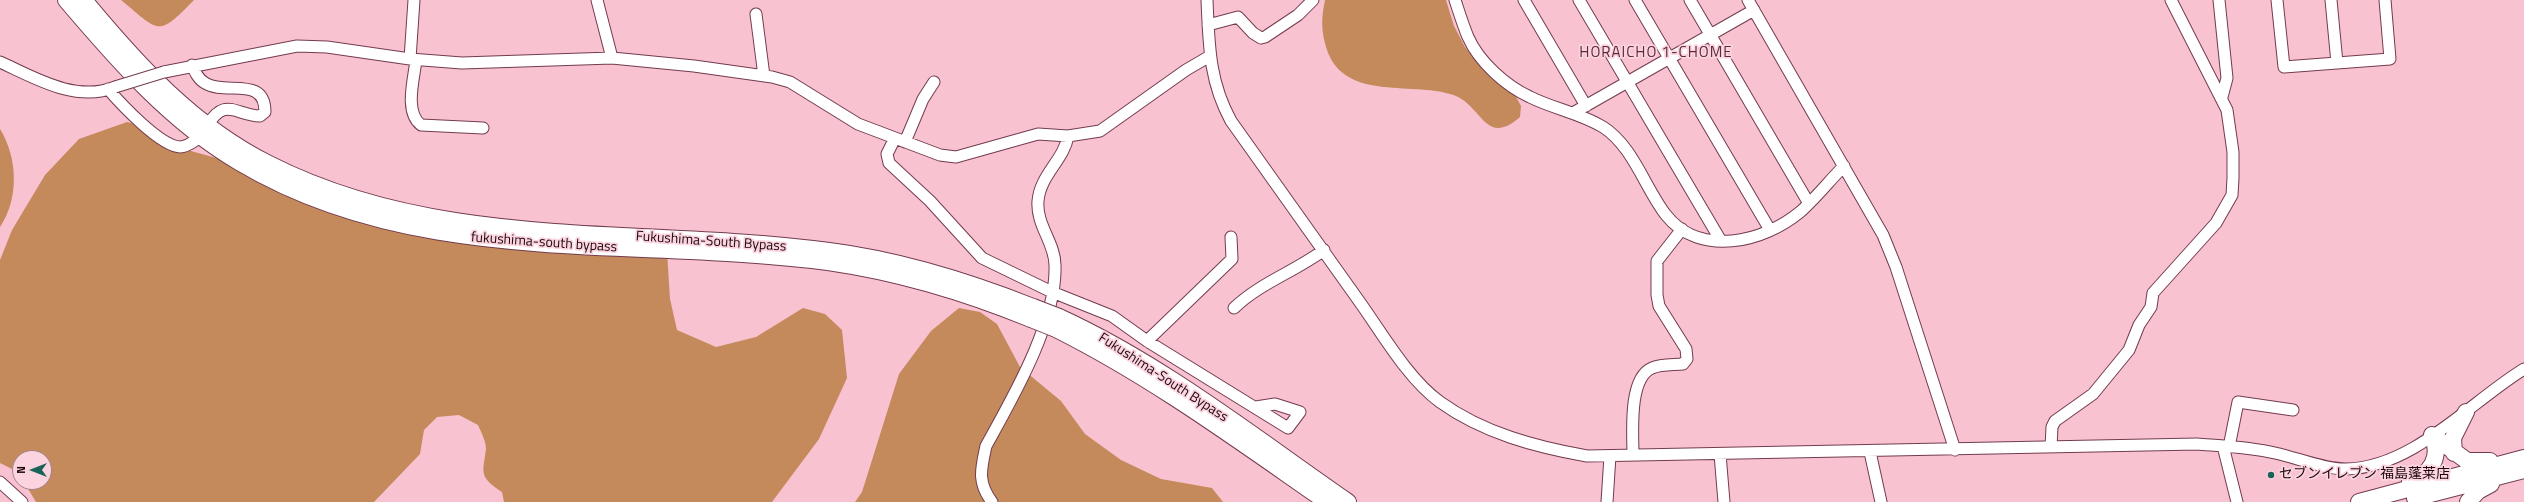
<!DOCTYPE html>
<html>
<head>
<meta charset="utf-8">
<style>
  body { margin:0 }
  #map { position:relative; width:2524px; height:502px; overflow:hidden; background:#f8c2d1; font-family:"Titillium Web",sans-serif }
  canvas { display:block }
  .north { position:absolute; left:12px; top:450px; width:40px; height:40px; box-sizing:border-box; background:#fcd4df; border:1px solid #a3828c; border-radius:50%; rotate:270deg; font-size:11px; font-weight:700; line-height:16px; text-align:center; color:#1d080f }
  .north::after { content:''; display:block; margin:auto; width:14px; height:18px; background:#1b6358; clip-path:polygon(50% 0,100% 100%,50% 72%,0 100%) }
</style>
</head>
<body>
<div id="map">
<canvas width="2524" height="502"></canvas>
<div class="north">N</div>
</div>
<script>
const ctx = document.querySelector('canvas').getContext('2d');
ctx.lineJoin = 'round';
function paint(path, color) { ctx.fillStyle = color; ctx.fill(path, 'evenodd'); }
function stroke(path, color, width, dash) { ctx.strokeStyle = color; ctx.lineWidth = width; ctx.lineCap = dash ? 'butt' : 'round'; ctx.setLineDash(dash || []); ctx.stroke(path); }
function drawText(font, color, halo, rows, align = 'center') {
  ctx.font = font + ' "Titillium Web","Noto Sans JP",sans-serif'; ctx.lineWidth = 3.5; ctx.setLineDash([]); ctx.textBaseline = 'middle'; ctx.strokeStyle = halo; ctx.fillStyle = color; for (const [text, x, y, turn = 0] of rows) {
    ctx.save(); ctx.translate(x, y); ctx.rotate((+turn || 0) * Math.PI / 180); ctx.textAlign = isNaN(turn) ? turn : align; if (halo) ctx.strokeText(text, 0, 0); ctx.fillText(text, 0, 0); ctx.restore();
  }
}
const forest = new Path2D(`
  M121 0H194C157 38 160 32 121 0Z
  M1325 0H1446L1454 26 1465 47 1481 67 1514 93 1521 106 1520 117C1486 147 1482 107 1456 96 1416 80 1345 103 1327 50 1321 31 1321 20 1325 0Z
  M127 122 143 126 169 145 220 159 327 201 667 251 670 299 677 330 716 347 756 337 803 308 825 314 842 330 847 378 819 439 772 502H504L502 492C478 476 483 473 486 449 486 441 481 432 478 425L459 415 437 417 424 430 420 454 374 502H36L24 482H44V458H20V477L14 470 0 463V260L12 230 45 175 79 139Z
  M0 129C18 158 19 199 0 227Z
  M959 308 980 312 997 324 1020 367 1061 401 1085 434 1121 460 1161 479 1212 488 1223 502H855L862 492 899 374 931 331Z`);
const minor = new Path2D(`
  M1207 0C1209 45 1209 81 1231 121 1274 181 1317 241 1359 301 1382 333 1408 379 1440 402 1483 433 1536 447 1587 456L2197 444C2223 446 2250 447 2275 453 2298 458 2323 469 2346 469 2413 468 2470 402 2524 369
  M1455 0C1459 12 1463 25 1468 37 1479 62 1506 86 1530 97 1554 109 1580 113 1603 127 1633 146 1645 188 1666 215 1700 258 1764 242 1800 212 1814 200 1830 180 1844 166
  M1524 0 1586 106
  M1579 0 1721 241
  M1635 0 1770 230
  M1690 0 1808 202
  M1748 0 1883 235 1896 267 1955 450
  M2219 0 2227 78 2222 97
  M2277 0 2284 67 2390 59 2385 0
  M2331 0 2337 63
  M756 14 764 76
  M1208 25 1238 17 1253 33 1261 38 1265 37 1298 15 1313 0
  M612 58 694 66 772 77 790 82 858 124 940 155 956 157 1038 134 1068 136 1100 131 1186 70 1210 56
  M410 59 414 0
  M416 60C414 79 404 112 421 125L483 128
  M0 62C35 78 76 103 115 87
  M192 65C195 72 198 79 205 83 225 96 265 75 265 112L260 116C235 115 225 96 207 126
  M164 72 297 46 327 47 410 59 462 63 612 58 597 0
  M108 89C121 104 160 146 180 147 188 147 195 140 202 136
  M1573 113 1754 10
  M895 138 887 154 889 163 930 201 982 258 1052 292 1112 316 1147 341 1288 428 1300 412 1275 404 1256 407
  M905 142 923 99 934 82
  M1234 308C1260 283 1294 272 1324 250
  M1147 341 1232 259 1231 237
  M2223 446 2237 502
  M2051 447 2052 427 2055 421 2093 394 2129 350 2139 325 2151 307 2153 293 2216 223 2232 195 2233 178V152L2227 110 2171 0
  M2229 447 2238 402 2293 410
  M1870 452 1881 502
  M1720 454 1724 502
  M1633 455C1633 434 1628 378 1652 368 1661 364 1673 365 1683 364L1687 359 1686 349 1659 306 1657 295V261L1682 229
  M0 482 22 502
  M992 502C977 482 981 469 986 446 1013 397 1057 322 1055 265 1055 243 1036 225 1038 201 1040 175 1064 160 1068 136
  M1607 502 1610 456`);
const highway = new Path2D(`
  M66 0C117 60 171 122 239 162 418 269 630 236 828 262 898 272 965 292 1031 319
  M84 0C137 64 193 126 269 164 442 252 642 226 829 251 900 260 967 281 1033 307
  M1059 317C1162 364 1254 437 1348 502
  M1056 329C1152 377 1239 441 1327 502
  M2432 435 2467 461H2490
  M2454 453 2453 438 2466 412
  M2410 481C2431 474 2442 457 2432 435
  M2415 498 2524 470
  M2359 502 2524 458
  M2468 502 2478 491 2491 484`);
const minorBridge = new Path2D(`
  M115 87 164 72`);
const highwayBridge = new Path2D(`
  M1033 307 1059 317
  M1031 319 1056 329`);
const markers = [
  [2271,475,4,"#1b6358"]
];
const streetNames = [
  ["Fukushima-South Bypass",711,242,4],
  ["fukushima-south bypass",544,243,4],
  ["Fukushima-South Bypass",1163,378,33]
];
const poiNames = [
  ["セブンイレブン 福島蓬莱店",2279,475]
];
const neighbourhoodNames = [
  ["HORAICHO 1-CHOME",1656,53]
];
paint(forest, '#c48a5b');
stroke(minor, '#733c4e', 13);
stroke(highway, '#733c4e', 18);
stroke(minor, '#fff', 11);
stroke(highway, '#fff', 16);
stroke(minorBridge, '#733c4e', 13, []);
stroke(highwayBridge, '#733c4e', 18, []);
stroke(minorBridge, '#fff', 11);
stroke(highwayBridge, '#fff', 16);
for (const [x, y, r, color] of markers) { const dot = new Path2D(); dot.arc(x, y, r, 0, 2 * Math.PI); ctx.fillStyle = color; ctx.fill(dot); stroke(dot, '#fcd4df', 1.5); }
drawText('14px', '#1d080f', '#fcd4df', streetNames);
drawText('14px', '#1d080f', '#fcd4df', poiNames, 'left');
ctx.letterSpacing = '1px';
drawText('15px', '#5e293b', '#fcd4df', neighbourhoodNames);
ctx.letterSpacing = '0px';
</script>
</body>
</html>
